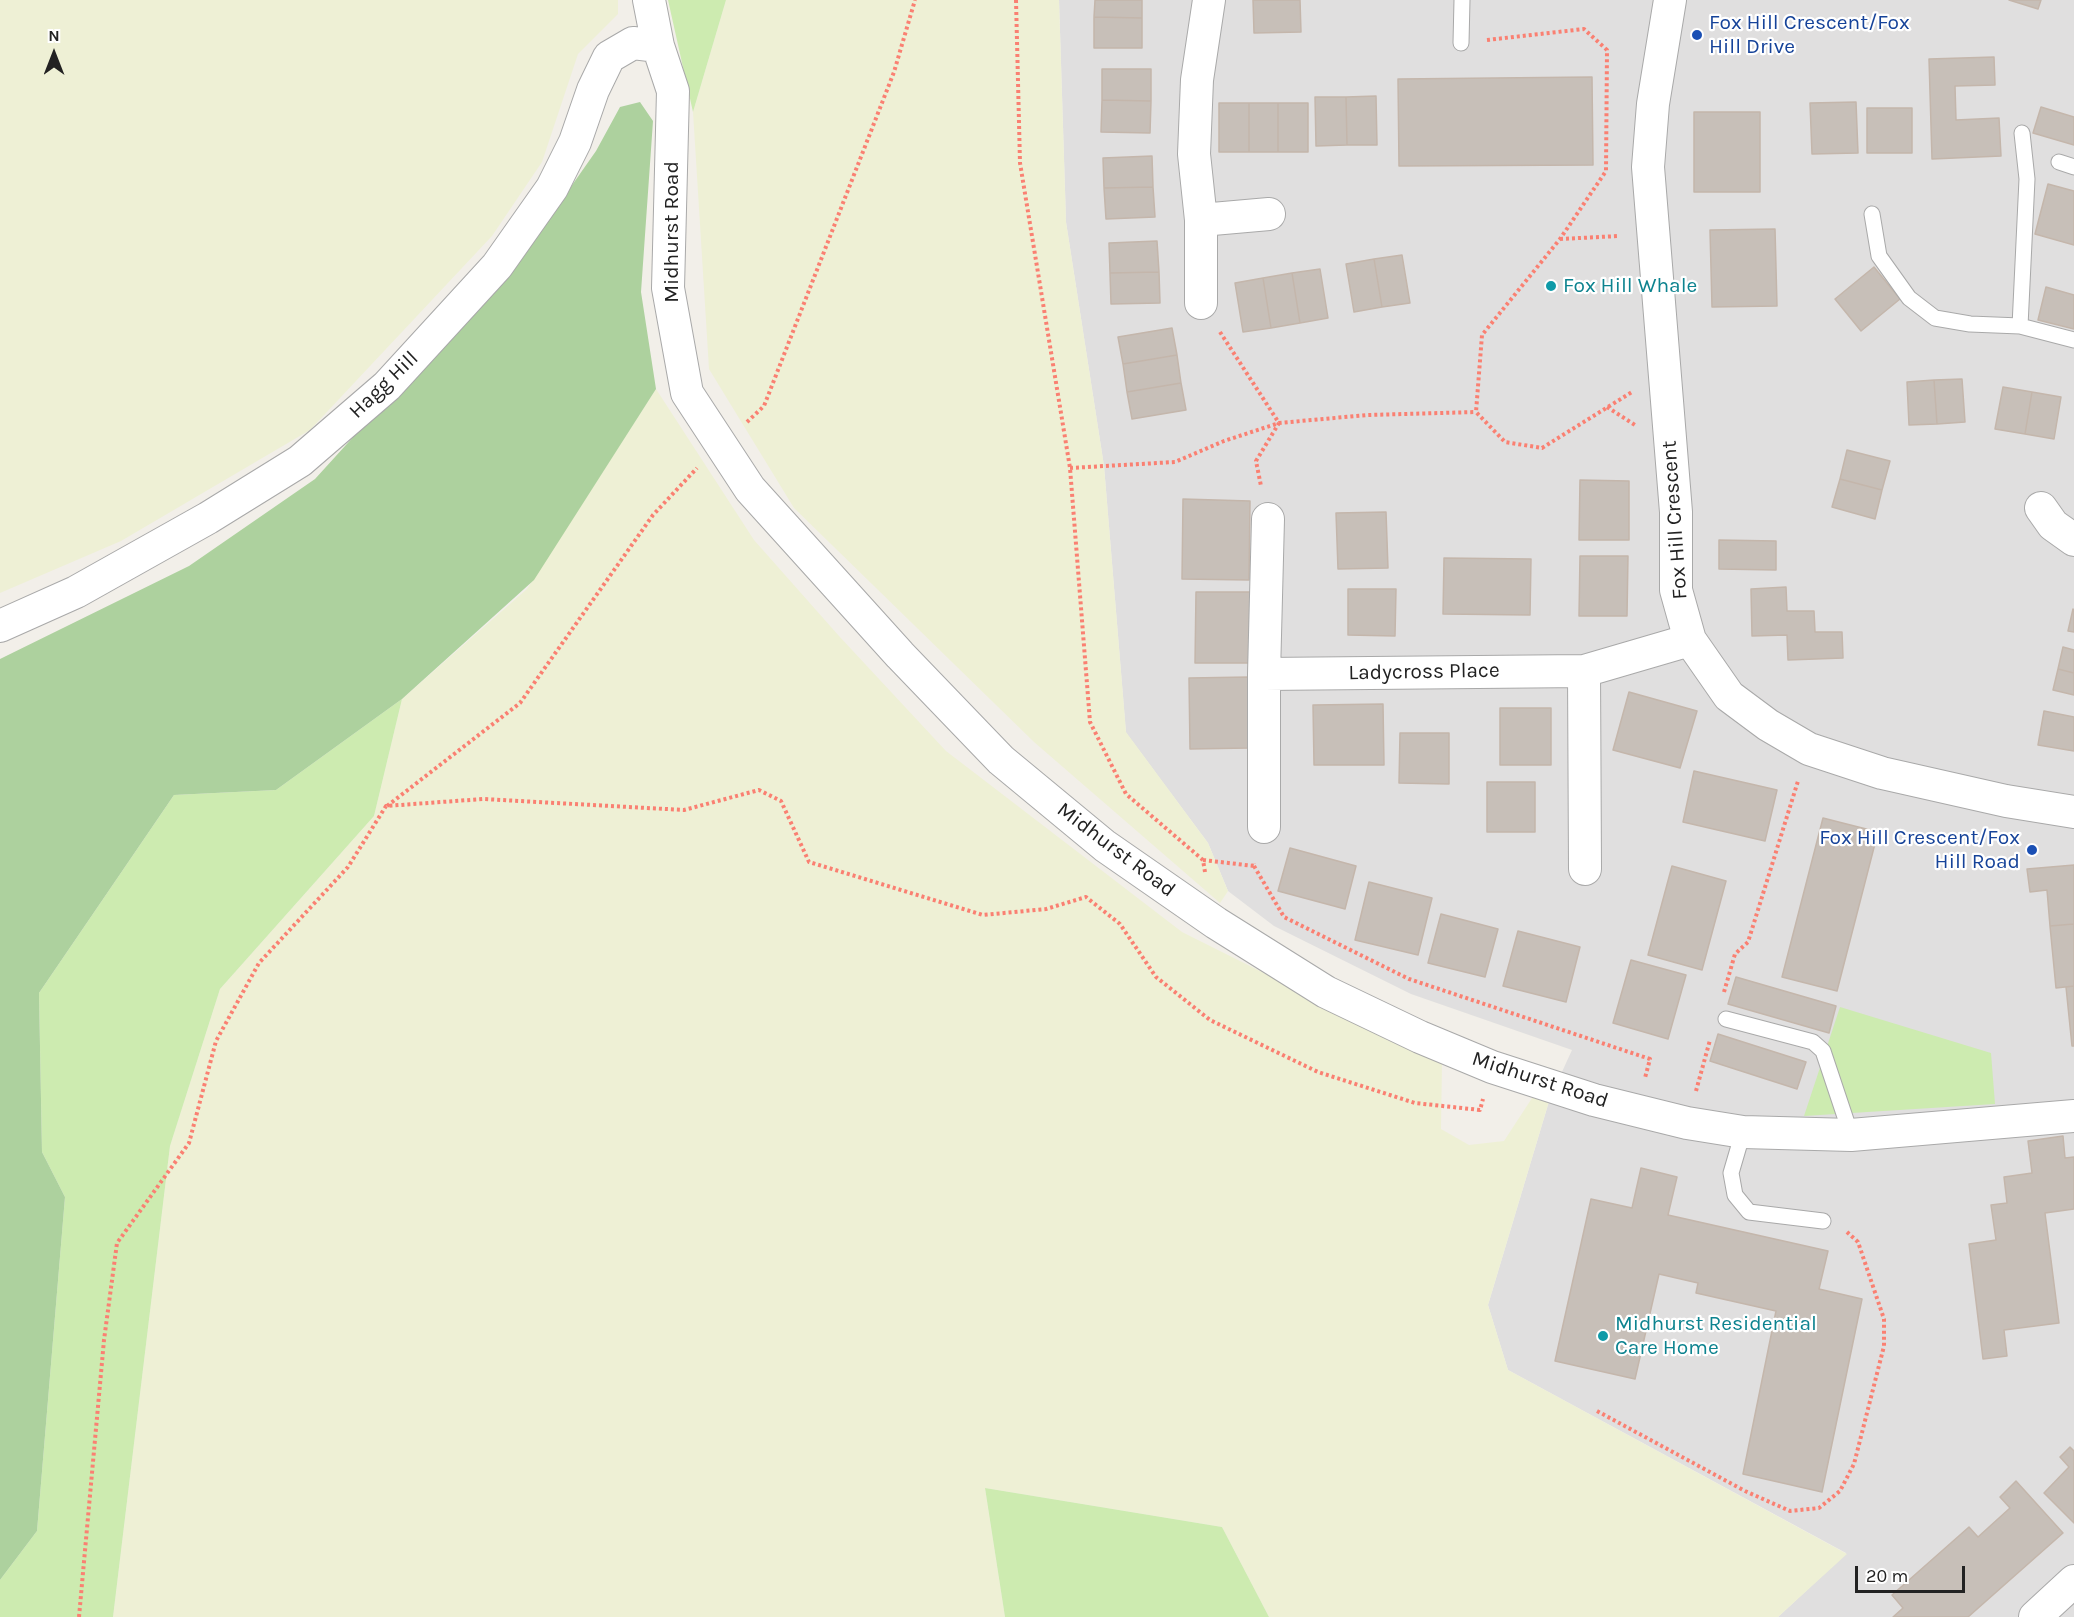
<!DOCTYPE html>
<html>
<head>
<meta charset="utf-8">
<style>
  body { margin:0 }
  #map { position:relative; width:2074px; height:1617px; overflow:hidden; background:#f2efe9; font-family:Karla,sans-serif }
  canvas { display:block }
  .north { position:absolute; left:24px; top:24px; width:60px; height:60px; -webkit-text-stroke:4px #fff; paint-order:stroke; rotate:0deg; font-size:16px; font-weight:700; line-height:24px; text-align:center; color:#222 }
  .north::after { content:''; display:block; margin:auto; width:21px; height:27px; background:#222; clip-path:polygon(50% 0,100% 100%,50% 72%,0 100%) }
  .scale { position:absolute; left:1855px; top:1566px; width:110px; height:27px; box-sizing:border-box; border:3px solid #222; border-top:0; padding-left:8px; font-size:18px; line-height:21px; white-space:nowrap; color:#222; -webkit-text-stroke:4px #fff; paint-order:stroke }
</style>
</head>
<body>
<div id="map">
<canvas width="2074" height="1617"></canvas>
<div class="north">N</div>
<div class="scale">20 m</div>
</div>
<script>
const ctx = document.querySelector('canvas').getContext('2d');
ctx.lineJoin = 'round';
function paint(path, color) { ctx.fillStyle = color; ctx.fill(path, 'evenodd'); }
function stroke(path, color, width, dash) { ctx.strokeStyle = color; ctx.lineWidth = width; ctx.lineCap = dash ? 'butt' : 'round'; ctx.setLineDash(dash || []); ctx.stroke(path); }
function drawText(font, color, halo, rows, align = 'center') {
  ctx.font = font + ' Karla,sans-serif'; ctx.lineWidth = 4.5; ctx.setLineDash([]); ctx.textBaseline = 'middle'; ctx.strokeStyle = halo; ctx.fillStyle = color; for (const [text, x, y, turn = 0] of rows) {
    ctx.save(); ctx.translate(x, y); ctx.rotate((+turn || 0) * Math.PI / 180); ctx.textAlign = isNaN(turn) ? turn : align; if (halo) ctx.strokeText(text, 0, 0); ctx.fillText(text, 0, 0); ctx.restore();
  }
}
const residential = new Path2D(`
  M1059 0H2074V1617H1778L1846 1553 1508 1370 1488 1305 1550 1098 1572 1050 1411 994 1274 926 1228 891 1208 843 1126 733 1104 466 1066 222Z`);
const farmland = new Path2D(`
  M0 0H618V14L578 54 542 162 492 236 310 430 121 541 0 593Z
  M726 0H1059L1066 222 1104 466 1126 732 1208 843 1228 891 1220 903 1034 742 794 508 709 369 693 112Z
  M656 389 754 540 839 636 946 751 1182 932 1442 1062 1441 1129 1469 1145 1504 1141 1534 1095 1550 1098 1488 1305 1508 1370 1847 1554 1778 1617H1269L1222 1527 985 1488 1005 1617H113L170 1146 220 989 374 816 402 699 527 589Z`);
const grass = new Path2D(`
  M668 0H726L693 112Z
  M402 699 374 816 220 989 170 1146 113 1617H0V1580L37 1531 65 1197 42 1152 39 993 174 795 276 790Z
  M1840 1007 1991 1053 1995 1104 1804 1116Z
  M985 1488 1222 1527 1269 1617H1005Z`);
const forest = new Path2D(`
  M640 102 653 121 641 292 656 389 534 580 402 699 276 790 174 795 39 993 42 1152 65 1197 37 1531 0 1580V659L189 566 315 479 537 235 596 151 620 107Z`);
const building = new Path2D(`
  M1095 0H1142V18L1094 17Z
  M1253 0H1300L1301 32 1254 33Z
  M2009 0H2041L2038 9Z
  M1094 17 1142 18V48H1094Z
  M1994 57 1995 85 1955 86 1956 120 1999 118 2001 156 1932 159 1929 59Z
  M1102 69H1151V101L1102 100Z
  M1592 77 1593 165 1399 166 1398 79Z
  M1376 96 1377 145H1347L1346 97Z
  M1315 97H1346L1347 145 1316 146Z
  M1102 100 1151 101 1150 133 1101 132Z
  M1856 102 1858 153 1812 154 1810 103Z
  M1219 103H1249V152H1219Z
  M1249 103H1278V152H1249Z
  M1278 103H1308V152H1278Z
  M2041 107 2074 117V145L2033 133Z
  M1867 108H1912V153H1867Z
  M1694 112H1760V192H1694Z
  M1152 156 1153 187 1104 188 1103 158Z
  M2048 184 2074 191V245L2035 234Z
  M1153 187 1155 217 1106 219 1104 188Z
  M1775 229 1777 306 1712 307 1710 230Z
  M1157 241 1159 272 1110 273 1109 243Z
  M1402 255 1410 303 1382 307 1374 259Z
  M1374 259 1382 307 1354 312 1346 264Z
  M1874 267 1900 299 1861 331 1835 299Z
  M1320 269 1328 318 1300 323 1292 273Z
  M1159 272 1160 303 1111 304 1110 273Z
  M1292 273 1300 323 1271 328 1263 278Z
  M1263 278 1271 328 1243 332 1235 283Z
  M2046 287 2074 295V329L2038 320Z
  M1172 328 1177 355 1123 364 1118 337Z
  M1177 355 1181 383 1127 392 1123 364Z
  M1962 379 1965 422 1937 424 1934 380Z
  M1934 380 1937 424 1909 425 1907 382Z
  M1181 383 1186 410 1132 419 1127 392Z
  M2003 387 2032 392 2025 434 1995 429Z
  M2032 392 2061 397 2054 439 2025 434Z
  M1847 450 1890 461 1882 490 1840 479Z
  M1840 479 1882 490 1875 519 1832 507Z
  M1580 480 1629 481V540H1579Z
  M1183 499 1250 501 1249 580 1182 579Z
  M1386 512 1388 568 1338 569 1336 513Z
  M1719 540 1776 541V570L1719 569Z
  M1580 556H1628L1627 616H1579Z
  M1444 558 1531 559 1530 615 1443 614Z
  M1786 587 1787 611H1814L1815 632H1842L1843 658 1788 660 1787 635 1752 636 1751 589Z
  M1348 589H1396L1395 636 1348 635Z
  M1196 592H1251L1250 663H1195Z
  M2073 609 2074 610V632L2068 631Z
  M2063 647 2074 650V673L2058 669Z
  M2058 669 2074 673V695L2053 690Z
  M1249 677V748L1190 749 1189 678Z
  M1629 692 1697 711 1680 768 1613 750Z
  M1383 704 1384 765H1314L1313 705Z
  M1500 708H1551V765H1500Z
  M2044 711 2074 717V751L2038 745Z
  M1400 733H1449V784L1399 783Z
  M1694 771 1777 790 1765 841 1683 822Z
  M1487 782H1535V832H1487Z
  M1823 818 1878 832 1837 991 1782 977Z
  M1290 848 1356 866 1345 909 1278 891Z
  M2074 865V924L2050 926 2047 890 2030 892 2027 869Z
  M1672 866 1726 881 1702 970 1648 955Z
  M1369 882 1432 898 1418 955 1355 940Z
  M1441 914 1498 929 1485 977 1428 963Z
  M2074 924V986L2056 988 2050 926Z
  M1518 931 1580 947 1566 1002 1503 986Z
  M1631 960 1686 975 1668 1039 1613 1023Z
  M1736 977 1836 1006 1829 1033 1728 1004Z
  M2074 986V1046H2072L2066 987Z
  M1718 1034 1806 1062 1797 1089 1710 1061Z
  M2063 1136 2065 1158 2074 1157V1209L2045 1213 2059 1323 2004 1330 2007 1356 1983 1359 1969 1244 1996 1240 1991 1205 2007 1203 2004 1177 2032 1173 2028 1141Z
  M1641 1168 1677 1177 1668 1215 1828 1251 1819 1289 1862 1299 1822 1492 1743 1474 1776 1311 1696 1293 1698 1283 1659 1274 1635 1379 1555 1361 1591 1199 1632 1208Z
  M2070 1447 2074 1451V1523L2044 1493 2069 1467 2060 1457Z
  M2016 1481 2063 1533 1968 1617H1893L1903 1608 1892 1595 1969 1527 1978 1537 2010 1508 2000 1497Z`);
const path = new Path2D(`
  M1016 0 1020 163 1070 468 1090 722 1126 794 1203 860 1205 872
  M1487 40 1584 29 1607 50 1606 171 1560 239 1482 335 1476 412 1505 442 1542 448 1632 392
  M1560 239 1619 236
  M1220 332 1279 423 1256 461 1261 486
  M1607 407 1635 425
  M747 422 764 406 894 72 915 0
  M1070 468 1175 462 1224 441 1279 423 1367 415 1476 412
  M387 806 520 703 653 515 697 468
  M1203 860 1254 866V863
  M1254 866 1284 917 1409 979 1650 1059 1645 1078
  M1724 992 1735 954 1748 942 1798 781
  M1696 1091 1710 1040
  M1597 1411 1745 1491 1790 1511 1819 1508 1840 1491 1854 1464 1884 1346V1319L1858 1242 1847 1232
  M79 1617 104 1340 117 1243 189 1143 216 1041 259 963 348 867 386 806 483 799 684 810 759 790 781 801 809 862 983 915 1046 909 1086 897 1120 924 1156 977 1210 1020 1318 1072 1415 1103 1480 1110 1483 1099`);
const lane = new Path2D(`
  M1461 43 1462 0
  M2059 162 2074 167
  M1872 214 1879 256 1909 298 1935 318 1970 324 2020 326 2074 340
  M2020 326 2027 179 2022 133
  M1726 1019 1813 1042 1823 1051 1851 1135
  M1743 1132 1731 1173 1735 1195 1749 1212 1823 1221`);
const street = new Path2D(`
  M649 0 658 46 673 91 668 288 687 393 750 489 900 655 1001 760 1105 846 1216 923 1326 992 1420 1037 1492 1067 1594 1100 1687 1123 1743 1132 1851 1135 2074 1116
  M1670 0 1653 104 1648 167 1676 512V590L1690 640 1729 696 1768 725 1809 749 1882 773 2006 801 2074 812
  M1201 220 1269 214
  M1201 303V220L1194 154 1197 80 1209 0
  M2041 508 2053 525 2074 540
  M0 626 76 592 208 518 300 461 387 386 497 266 552 188 575 142 593 90 609 57 633 43 658 46
  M1584 671 1585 869
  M1264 674 1584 671 1690 640
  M1264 827V674L1268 519
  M2035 1617 2074 1581`);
const markers = [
  [1697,35,6,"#1a4fb4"],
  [1551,286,6,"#0f9aa8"],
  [2032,850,6,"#1a4fb4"],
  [1603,1336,6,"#0f9aa8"]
];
const transitNames = [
  ["Fox Hill Crescent/Fox",1709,23],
  ["Hill Drive",1709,47],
  ["Fox Hill Crescent/Fox",2020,838,"right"],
  ["Hill Road",2020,862,"right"]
];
const streetNames = [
  ["Midhurst Road",672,232,-90],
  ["Hagg Hill",384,385,-44],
  ["Fox Hill Crescent",1675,520,-94],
  ["Ladycross Place",1424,672,-1],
  ["Midhurst Road",1116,850,37],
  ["Midhurst Road",1540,1080,18]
];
const cultureNames = [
  ["Fox Hill Whale",1563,286],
  ["Midhurst Residential",1615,1324],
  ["Care Home",1615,1348]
];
paint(residential, '#e0dfdf');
paint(farmland, '#eef0d5');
paint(grass, '#cdebb0');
paint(forest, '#add19e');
paint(building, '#c7bfb8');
stroke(building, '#c4b6ab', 1.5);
stroke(lane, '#a9a9a9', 17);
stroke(street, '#a9a9a9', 34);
stroke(path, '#fa8072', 4, [3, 3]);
stroke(lane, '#fff', 15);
stroke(street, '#fff', 32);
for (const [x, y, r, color] of markers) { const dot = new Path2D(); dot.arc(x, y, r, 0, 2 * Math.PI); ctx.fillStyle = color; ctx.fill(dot); stroke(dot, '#fff', 2); }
drawText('21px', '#164399', '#fff', transitNames, 'left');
drawText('21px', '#222', '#fff', streetNames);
drawText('21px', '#0d838f', '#fff', cultureNames, 'left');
</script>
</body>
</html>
